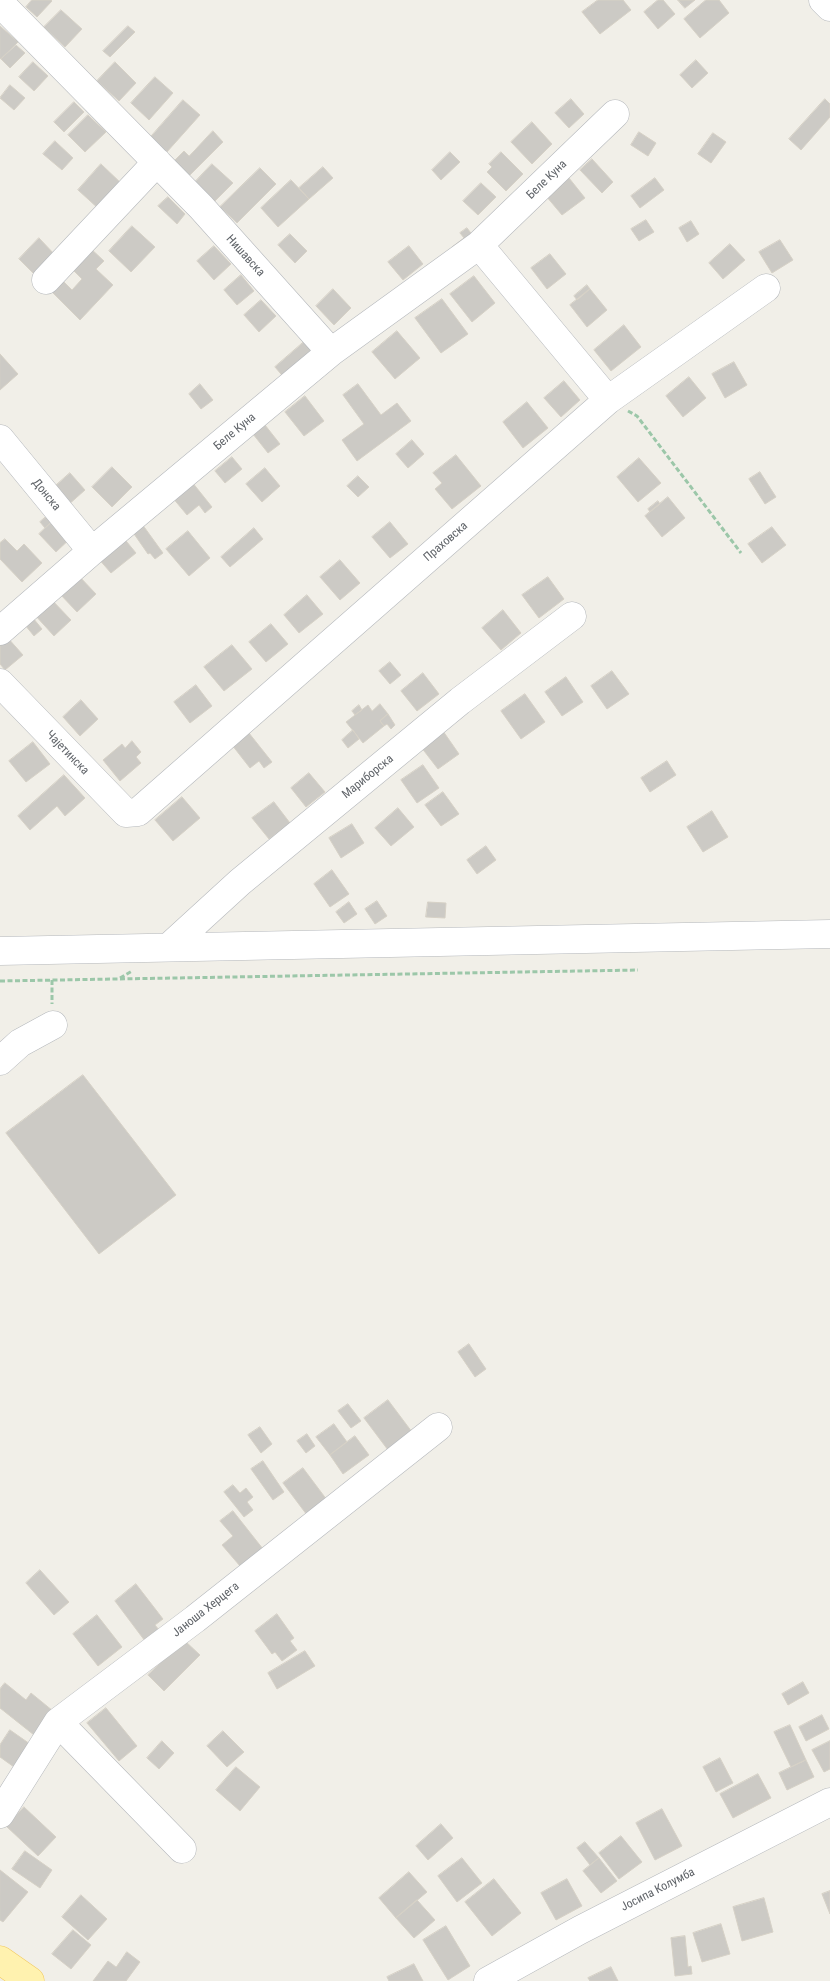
<!DOCTYPE html>
<html>
<head>
<meta charset="utf-8">
<style>
  body { margin:0 }
  canvas { display:block; background:#f1efe8 }
</style>
</head>
<body>
<canvas width="830" height="1981"></canvas>
<script>
const ctx = document.querySelector('canvas').getContext('2d');
ctx.lineJoin = 'round';
function paint(path, color) { ctx.fillStyle = color; ctx.fill(path, 'evenodd'); }
function stroke(path, color, width, dash) { ctx.strokeStyle = color; ctx.lineWidth = width; ctx.lineCap = dash ? 'butt' : 'round'; ctx.setLineDash(dash || []); ctx.stroke(path); }
function drawText(font, color, halo, rows, align = 'center') {
  ctx.font = font + ' "Roboto Condensed",sans-serif'; ctx.lineWidth = 4; ctx.setLineDash([]); ctx.textBaseline = 'middle'; ctx.strokeStyle = halo; ctx.fillStyle = color; for (const [text, x, y, turn = 0] of rows) {
    ctx.save(); ctx.translate(x, y); ctx.rotate((+turn || 0) * Math.PI / 180); ctx.textAlign = isNaN(turn) ? turn : align; if (halo) ctx.strokeText(text, 0, 0); ctx.fillText(text, 0, 0); ctx.restore();
  }
}
const building = new Path2D(`
  M32 0H51L52 1 37 17 26 7Z
  M598 0H623L631 10 600 34 582 12Z
  M658 0H663L675 14 658 29 644 12Z
  M678 0H695L685 8Z
  M706 0H719L729 13 700 38 684 19Z
  M61 10 82 29 65 47 44 27Z
  M0 26 18 42 1 59 0 58Z
  M128 26 135 32 110 57 103 51Z
  M16 45 25 53 10 68 1 59Z
  M696 60 708 73 692 88 680 75Z
  M33 62 48 76 34 91 19 77Z
  M115 62 136 83 119 101 97 81Z
  M155 77 173 93 149 120 131 103Z
  M10 85 25 98 14 110 0 98Z
  M571 99 584 114 569 128 555 113Z
  M825 99 830 104V117L801 150 789 139Z
  M183 100 200 115 166 153 149 139Z
  M74 102 84 112 64 132 54 122Z
  M88 115 106 132 85 152 68 135Z
  M532 122 552 144 532 164 511 142Z
  M213 131 223 142 189 176 174 161 184 151 189 156Z
  M639 132 656 143 648 156 631 145Z
  M713 133 726 142 711 163 698 154Z
  M55 141 73 158 62 170 43 154Z
  M450 152 460 162 441 180 432 170Z
  M501 152 523 174 506 191 487 172 492 167 489 164Z
  M592 159 613 182 602 193 580 170Z
  M101 164 123 185 100 210 78 190Z
  M212 164 233 183 215 201 195 182Z
  M323 167 333 178 309 199 299 188Z
  M260 168 276 184 237 223 220 207Z
  M569 178 585 198 562 215 546 196Z
  M655 178 664 190 640 208 631 196Z
  M291 180 309 199 278 227 261 208Z
  M481 183 496 197 478 215 463 201Z
  M168 197 185 214 177 224 158 206Z
  M646 220 654 232 639 241 631 229Z
  M691 221 699 234 687 242 679 228Z
  M132 226 155 247 131 272 109 251Z
  M467 228 478 242 459 256 452 247 464 238 460 233Z
  M290 234 307 251 295 263 278 245Z
  M39 238 56 256 36 276 19 259Z
  M780 240 793 260 772 273 759 252Z
  M730 244 745 260 723 279 709 263Z
  M88 246 104 261 96 269 113 285 80 320 52 292 63 281 72 290 82 279 69 266Z
  M214 246 231 264 214 280 197 261Z
  M409 246 423 264 403 280 388 262Z
  M550 254 566 274 547 289 531 268Z
  M241 275 254 291 237 305 224 290Z
  M474 276 495 303 472 322 450 294Z
  M587 285 590 289 577 300 574 296Z
  M333 289 351 308 334 325 316 306Z
  M590 289 607 310 587 327 570 305Z
  M442 299 468 334 441 353 415 318Z
  M261 300 276 316 259 332 244 315Z
  M624 325 641 347 611 371 594 350Z
  M397 331 420 358 395 379 372 352Z
  M305 341 316 354 286 380 275 367Z
  M0 354 18 374 0 390Z
  M734 362 747 385 725 398 712 374Z
  M689 377 706 398 683 417 666 396Z
  M564 381 580 400 561 417 544 398Z
  M200 384 213 400 201 409 189 394Z
  M358 384 381 415 397 403 411 421 357 461 342 440 364 424 343 395Z
  M305 396 324 421 304 436 285 412Z
  M527 402 548 428 523 448 503 422Z
  M265 425 280 444 268 453 253 434Z
  M412 440 424 454 408 468 396 454Z
  M456 455 481 486 452 509 435 489 442 483 433 473Z
  M232 457 242 469 225 483 215 471Z
  M639 458 661 483 638 502 617 477Z
  M112 467 132 487 112 507 92 487Z
  M265 468 280 486 262 502 246 484Z
  M760 472 776 497 765 504 749 479Z
  M70 473 85 490 67 506 52 489Z
  M358 476 369 487 358 497 347 486Z
  M192 482 212 507 205 513 199 505 187 515 172 497Z
  M668 497 685 518 662 537 645 516Z
  M658 501 660 504 650 512 648 509Z
  M47 516 52 521 45 528 40 522Z
  M57 517 74 535 56 552 39 534Z
  M390 522 408 544 390 558 372 537Z
  M142 524 163 553 155 559 150 553 148 554 132 531Z
  M772 527 786 545 762 563 748 544Z
  M254 528 263 539 230 567 221 557Z
  M188 531 210 558 189 576 166 549Z
  M122 536 136 553 111 573 97 557Z
  M5 539 17 551 24 544 42 563 22 582 0 559V543Z
  M340 560 360 583 340 600 320 577Z
  M78 575 96 594 77 612 59 593Z
  M548 577 564 599 539 618 522 595Z
  M307 595 323 614 299 633 284 615Z
  M50 598 71 620 54 636 34 614Z
  M503 610 521 633 501 650 482 628Z
  M33 618 42 629 34 636 25 625Z
  M271 624 288 644 266 662 249 642Z
  M7 637 23 655 5 670 0 664V643Z
  M232 645 252 669 224 691 204 667Z
  M390 662 401 675 390 684 379 671Z
  M612 671 629 694 607 709 591 686Z
  M423 673 439 694 417 711 401 691Z
  M566 677 583 702 562 716 545 692Z
  M196 685 212 706 190 723 174 702Z
  M525 694 545 722 521 739 501 711Z
  M81 700 98 719 80 736 63 717Z
  M380 704 388 714 380 721 384 726 363 743 346 722 368 705 372 711Z
  M359 705 362 710 355 715 352 711Z
  M388 714 395 725 391 729 387 724 384 726 380 721Z
  M241 723 272 762 264 768 259 761 250 768 225 736Z
  M353 730 359 739 348 748 342 740Z
  M443 731 459 754 438 769 421 747Z
  M132 741 141 752 136 757 141 763 120 781 103 760 122 744 125 748Z
  M33 742 50 764 26 782 9 761Z
  M667 761 676 775 650 792 641 778Z
  M423 765 439 788 417 803 401 780Z
  M309 773 325 792 306 807 291 788Z
  M64 775 85 798 65 816 57 806 30 830 18 816Z
  M443 792 459 814 441 826 425 805Z
  M182 797 200 818 173 841 155 820Z
  M274 802 290 823 269 839 252 818Z
  M398 808 414 827 391 846 375 828Z
  M712 811 728 837 703 852 687 827Z
  M352 824 364 843 341 858 329 838Z
  M486 846 496 860 477 874 467 860Z
  M332 870 349 894 330 907 314 884Z
  M377 901 387 916 375 924 365 909Z
  M349 902 357 914 344 923 336 912Z
  M428 902 446 903 445 918 426 917Z
  M83 1075 176 1195 99 1254 6 1133Z
  M469 1344 486 1369 475 1377 458 1352Z
  M388 1400 412 1432 388 1450 364 1418Z
  M348 1404 361 1421 351 1428 338 1411Z
  M334 1424 347 1442 330 1455 316 1437Z
  M260 1427 272 1444 261 1453 248 1435Z
  M307 1434 315 1446 306 1453 297 1441Z
  M355 1436 369 1455 343 1474 330 1455Z
  M263 1461 284 1492 273 1500 251 1469Z
  M303 1468 327 1500 307 1515 283 1483Z
  M233 1485 240 1493 246 1488 253 1497 247 1502 253 1510 244 1517 224 1492Z
  M233 1511 263 1549 240 1566 222 1545 233 1536 220 1521Z
  M40 1570 69 1602 54 1615 26 1583Z
  M136 1584 163 1619 155 1625 159 1630 145 1641 115 1601Z
  M277 1614 294 1638 290 1641 297 1650 282 1661 275 1652 272 1654 255 1631Z
  M97 1615 122 1647 98 1666 73 1634Z
  M184 1640 200 1655 164 1691 148 1675Z
  M305 1651 315 1666 277 1689 268 1673Z
  M803 1682 809 1693 788 1705 782 1694Z
  M5 1683 26 1700 31 1693 53 1711 34 1735 0 1708V1689Z
  M106 1708 137 1746 119 1761 87 1723Z
  M822 1715 829 1729 806 1741 799 1727Z
  M790 1725 806 1760 791 1767 774 1732Z
  M10 1730 30 1744 14 1767 0 1757V1745Z
  M223 1731 244 1752 227 1767 207 1746Z
  M162 1741 174 1753 159 1769 147 1758Z
  M830 1741V1769L824 1772 812 1750Z
  M720 1758 733 1783 716 1792 703 1767Z
  M806 1760 814 1777 787 1790 779 1773Z
  M236 1767 260 1787 240 1811 216 1790Z
  M758 1774 771 1798 733 1818 720 1794Z
  M24 1807 56 1837 38 1856 6 1826Z
  M662 1809 682 1846 655 1860 636 1823Z
  M441 1824 453 1838 428 1860 416 1846Z
  M621 1836 642 1862 619 1879 599 1853Z
  M585 1842 599 1858 590 1865 577 1848Z
  M25 1851 52 1870 40 1888 12 1869Z
  M462 1858 482 1883 457 1902 438 1876Z
  M599 1858 617 1881 601 1893 583 1871Z
  M0 1870 28 1892 3 1922 0 1920Z
  M409 1872 427 1892 396 1918 379 1898Z
  M494 1879 521 1913 492 1936 465 1902Z
  M567 1879 582 1906 556 1920 541 1893Z
  M830 1891V1914L822 1894Z
  M81 1895 107 1919 88 1940 62 1917Z
  M764 1898 773 1932 742 1941 733 1907Z
  M417 1900 435 1920 414 1938 396 1918Z
  M721 1924 730 1954 702 1962 693 1933Z
  M446 1926 470 1966 448 1980 423 1940Z
  M73 1930 91 1945 71 1969 52 1954Z
  M685 1936 688 1967 691 1966 692 1974 675 1976 671 1938Z
  M127 1952 140 1962 126 1981H93L108 1961 116 1967Z
  M414 1964 423 1981H389L387 1977Z
  M611 1967 618 1981H590L588 1978Z`);
const path = new Path2D(`
  M628 411 637 416 741 553
  M120 978 132 971
  M52 980V1004
  M0 981 638 970`);
const minor = new Path2D(`
  M823 0 830 7
  M0 3 201 207 331 352
  M479 245 608 400
  M46 280 157 162
  M0 439 92 551
  M0 631 92 551 331 352 479 245 615 114
  M0 683 126 813 138 812 608 400 766 288
  M170 946 240 882 460 701 572 616
  M0 951 830 934
  M0 1061 20 1043 53 1025
  M58 1722 182 1849
  M0 1814 58 1722 195 1619 438 1427
  M488 1981 580 1930 830 1802`);
const major = new Path2D(`
  M0 1960 30 1981`);
const streetNames = [
  ["Беле Куна",547,180,-44],
  ["Нишавска",245,256,48],
  ["Беле Куна",235,432,-40],
  ["Донска",46,495,51],
  ["Праховска",446,542,-41],
  ["Чајетинска",67,753,46],
  ["Мариборска",368,777,-39],
  ["Јаноша Херцега",206,1610,-38],
  ["Јосипа Колумба",658,1890,-27]
];
paint(building, '#cccac5');
stroke(building, '#d6d1c6', 1);
stroke(minor, '#b5b8bc', 29);
stroke(major, '#f2c960', 29);
stroke(path, '#9cc7a9', 3, [5, 2.5]);
stroke(minor, '#fff', 28);
stroke(major, '#fff2af', 28);
drawText('12px', '#5f6368', '#fff', streetNames);
</script>
</body>
</html>
